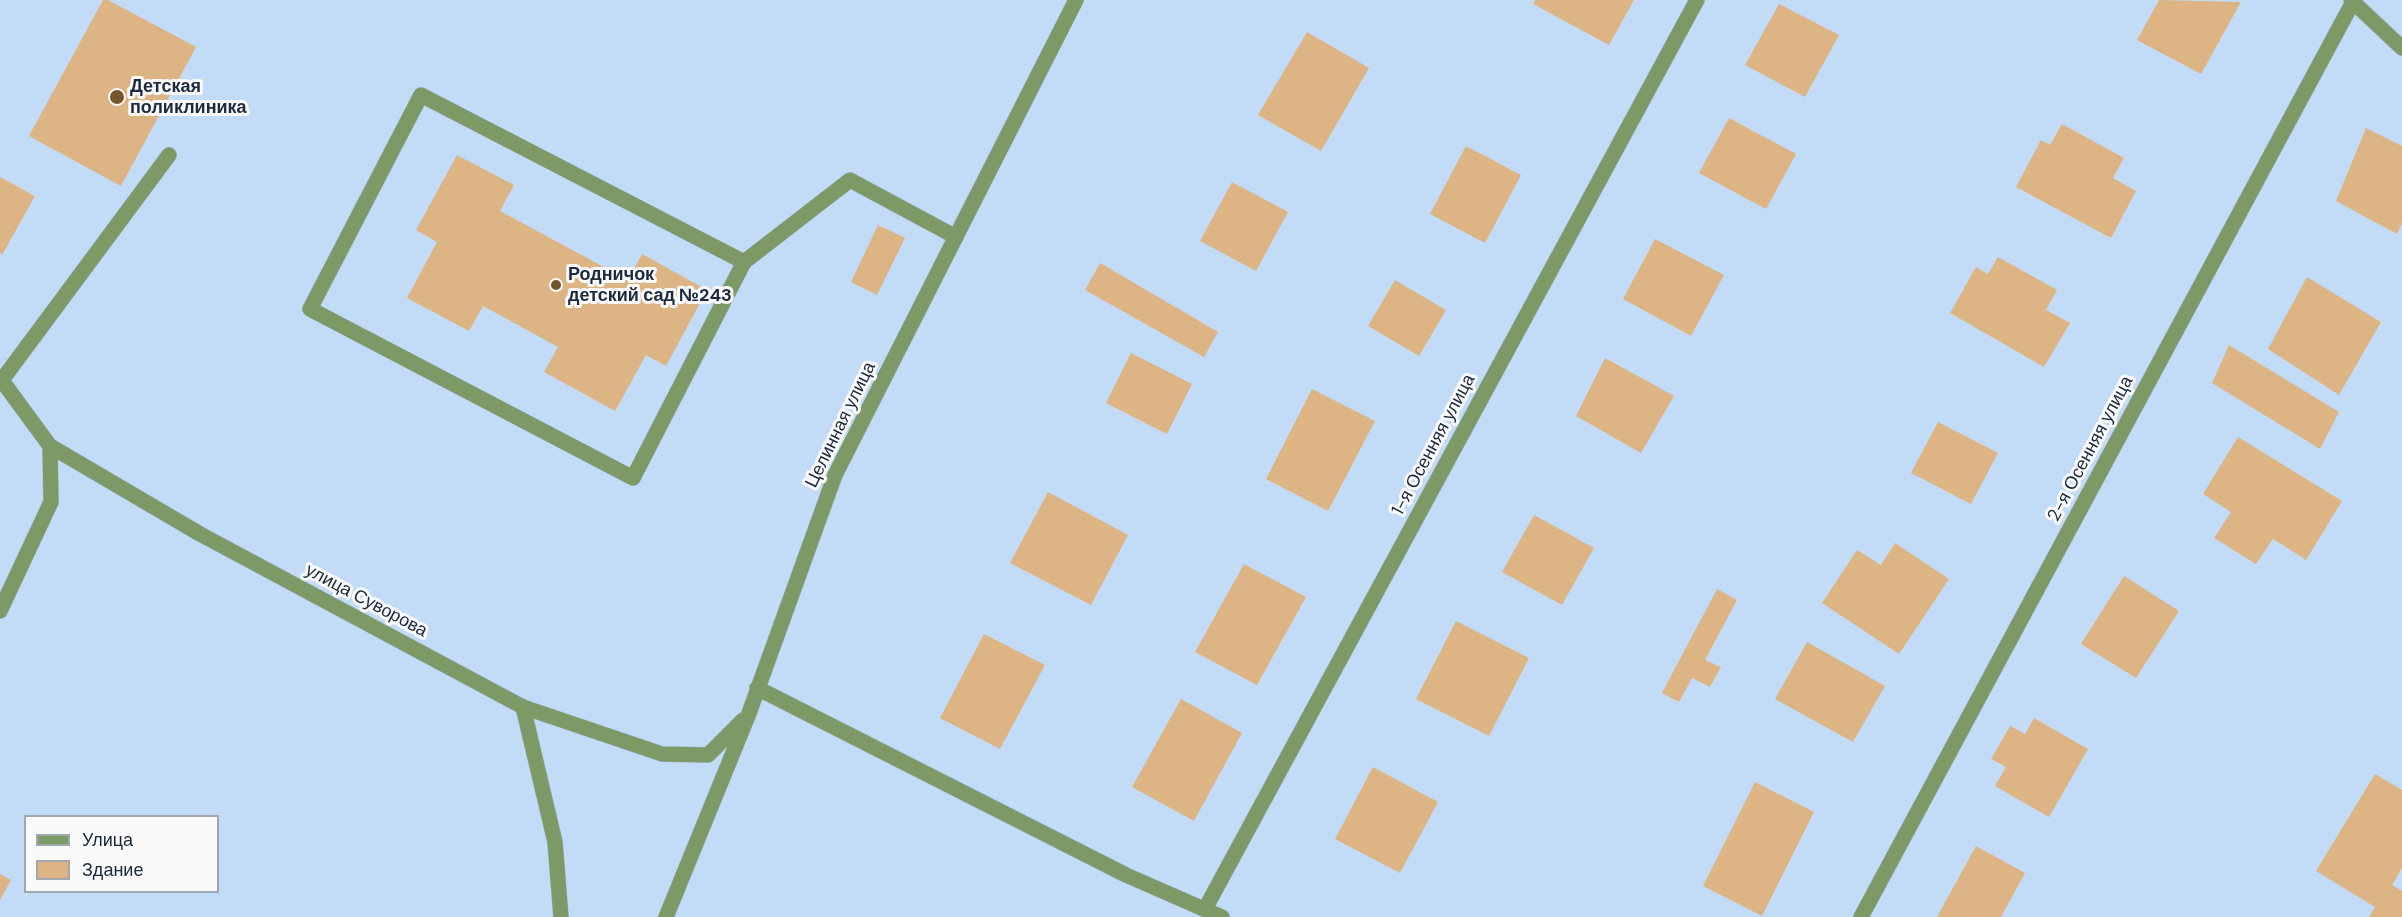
<!DOCTYPE html>
<html>
<head>
<meta charset="utf-8">
<style>
  body { margin:0 }
  #map { position:relative; width:2402px; height:917px; overflow:hidden; background:#c2dcf8; font-family:"DM Sans",sans-serif }
  canvas { display:block }
  .legend { position:absolute; left:24px; top:815px; width:195px; height:78px; box-sizing:border-box; background:#fafafa; border:2px solid #a1a7ae; margin:0; padding:8px 10px; list-style:none; font-size:18px; color:#1b2b3d }
  .legend li { display:flex; align-items:center; gap:12px; height:30px }
  .legend b { width:30px; border:2px solid #a1a7ae }
</style>
</head>
<body>
<div id="map">
<canvas width="2402" height="917"></canvas>
<ul class="legend">
<li><b style="height:8px;background:#7d9965"></b>Улица</li>
<li><b style="height:16px;background:#ddb483"></b>Здание</li>
</ul>
</div>
<script>
const ctx = document.querySelector('canvas').getContext('2d');
ctx.lineJoin = 'round';
function paint(path, color) { ctx.fillStyle = color; ctx.fill(path, 'evenodd'); }
function stroke(path, color, width, dash) { ctx.strokeStyle = color; ctx.lineWidth = width; ctx.lineCap = dash ? 'butt' : 'round'; ctx.setLineDash(dash || []); ctx.stroke(path); }
function drawText(font, color, halo, rows, align = 'center') {
  ctx.font = font + ' "DM Sans",sans-serif'; ctx.lineWidth = 6; ctx.setLineDash([]); ctx.textBaseline = 'middle'; ctx.strokeStyle = halo; ctx.fillStyle = color; for (const [text, x, y, turn = 0] of rows) {
    ctx.save(); ctx.translate(x, y); ctx.rotate((+turn || 0) * Math.PI / 180); ctx.textAlign = isNaN(turn) ? turn : align; if (halo) ctx.strokeText(text, 0, 0); ctx.fillText(text, 0, 0); ctx.restore();
  }
}
const building = new Path2D(`
  M103 0H108L196 47 121 186 29 136Z
  M1535 0H1634L1609 45 1533 4Z
  M2159 0 2241 2 2201 74 2137 40Z
  M1779 4 1839 35 1805 97 1745 65Z
  M1307 32 1369 68 1321 151 1258 115Z
  M1729 118 1796 154 1766 209 1699 173Z
  M2062 124 2124 158 2113 178 2136 191 2111 238 2016 187 2041 140 2050 145Z
  M2366 128 2402 146V223L2397 234 2336 201Z
  M1466 146 1521 175 1485 243 1430 214Z
  M457 155 514 185 500 211 628 280 642 254 707 290 666 366 646 355 615 411 544 372 558 347 483 306 469 331 407 298 437 242 416 230Z
  M0 177 35 196 2 255 0 253Z
  M1232 182 1288 212 1256 271 1200 241Z
  M878 225 905 238 877 295 851 282Z
  M1655 239 1724 275 1691 336 1623 299Z
  M1998 257 2057 290 2046 310 2070 323 2044 367 1950 313 1976 267 1988 274Z
  M1100 263 1218 332 1204 357 1085 290Z
  M2307 277 2381 322 2339 395 2268 349Z
  M1395 280 1446 310 1419 356 1368 326Z
  M2229 345 2339 412 2320 449 2212 383Z
  M1131 353 1192 384 1167 434 1106 403Z
  M1605 358 1674 396 1641 453 1576 416Z
  M1312 389 1375 421 1328 511 1266 479Z
  M1938 422 1998 453 1971 504 1911 473Z
  M2238 437 2342 501 2306 560 2273 539 2256 564 2214 538 2231 512 2203 494Z
  M1048 492 1128 535 1091 605 1010 563Z
  M1534 515 1594 548 1562 605 1502 572Z
  M1895 543 1949 579 1899 654 1822 603 1857 550 1881 565Z
  M1244 564 1306 597 1257 685 1195 652Z
  M2124 576 2179 611 2136 678 2081 644Z
  M1717 589 1737 600 1705 660 1721 667 1710 687 1692 678 1679 702 1662 693Z
  M1456 621 1529 658 1489 736 1416 699Z
  M984 634 1045 665 1000 749 940 718Z
  M1807 642 1885 686 1853 742 1775 699Z
  M1181 699 1242 733 1194 821 1132 787Z
  M2034 718 2088 749 2049 817 1995 786 2006 767 1991 759 2010 726 2025 734Z
  M1373 767 1438 802 1400 873 1335 839Z
  M2375 774 2402 790V868L2392 885 2402 891V917H2369L2375 907 2316 871Z
  M1755 782 1814 812 1762 916 1703 886Z
  M1976 846 2025 873 2001 917H1937Z
  M0 874 11 880 0 900Z`);
const lane = new Path2D(`
  M744 262 633 478 310 309 421 95 744 262 850 180 956 237
  M2 380 169 155
  M523 707 555 842 561 917`);
const street = new Path2D(`
  M2351 0 2402 48
  M0 378 50 446 200 534 523 707 662 754 708 755 743 720
  M0 611 51 502 50 446
  M757 688 1126 875 1222 917
  M1205 909 1697 0
  M666 917 748 716 835 475 1076 0
  M1861 917 2354 0`);
const markers = [
  [117,97,8,"#76552c"],
  [556,285,6,"#76552c"]
];
const poiNames = [
  ["Детская",130,87],
  ["поликлиника",130,108],
  ["Родничок",568,275],
  ["детский сад №243",568,296]
];
const streetNames = [
  ["Целинная улица",841,425,-64],
  ["1-я Осенняя улица",1434,445,-62],
  ["2-я Осенняя улица",2091,449,-62],
  ["улица Суворова",366,601,28]
];
paint(building, '#ddb483');
stroke(lane, '#a1b9d3', 16);
stroke(street, '#a1b9d3', 16);
stroke(lane, '#7d9965', 15);
stroke(street, '#7d9965', 15);
for (const [x, y, r, color] of markers) { const dot = new Path2D(); dot.arc(x, y, r, 0, 2 * Math.PI); ctx.fillStyle = color; ctx.fill(dot); stroke(dot, '#fafafa', 2); }
drawText('bold 18px', '#1b2b3d', '#fafafa', poiNames, 'left');
drawText('18px', '#1b2b3d', '#fafafa', streetNames);
</script>
</body>
</html>
